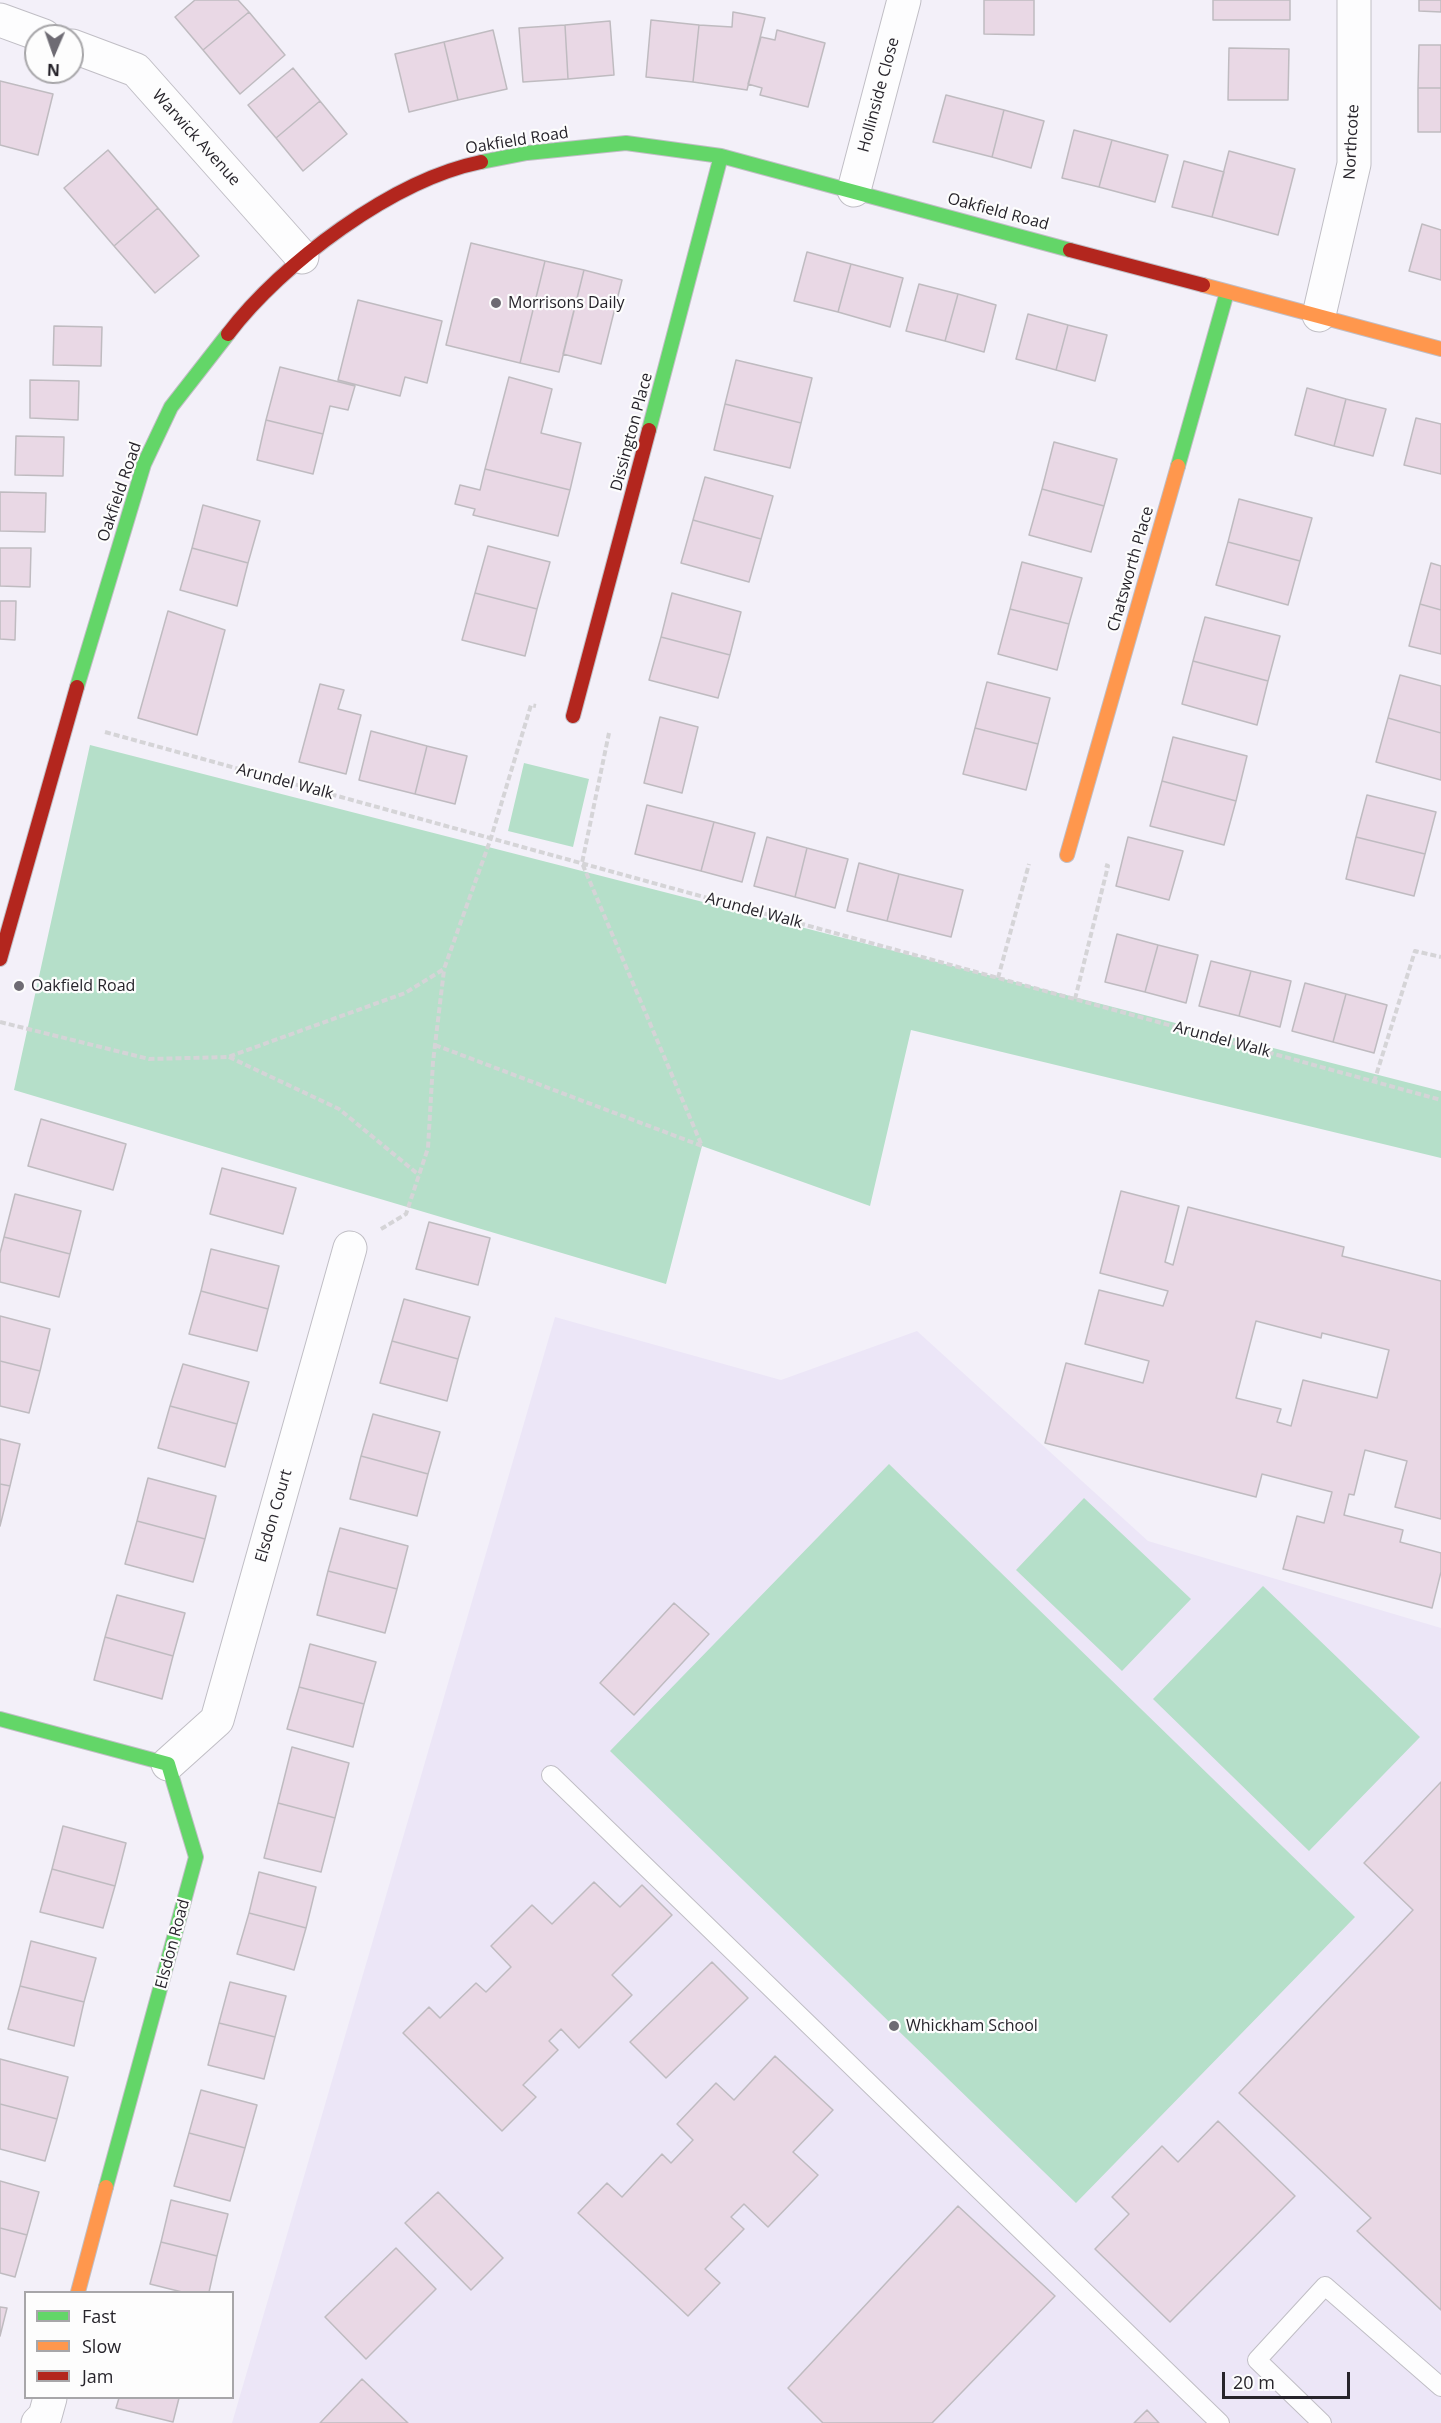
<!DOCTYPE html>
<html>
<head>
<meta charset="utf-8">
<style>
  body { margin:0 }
  #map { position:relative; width:1441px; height:2423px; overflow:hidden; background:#f3f0f9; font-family:"Open Sans",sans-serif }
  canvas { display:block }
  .legend { position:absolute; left:24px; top:2291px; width:210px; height:108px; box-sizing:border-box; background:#fdfdfd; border:2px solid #a7a6a9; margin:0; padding:8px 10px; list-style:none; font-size:18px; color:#27242b }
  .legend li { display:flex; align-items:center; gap:12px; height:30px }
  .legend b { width:30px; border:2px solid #a7a6a9 }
  .north { position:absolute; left:24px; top:24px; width:60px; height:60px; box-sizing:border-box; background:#fdfdfd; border:2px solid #a7a6a9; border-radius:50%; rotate:182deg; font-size:16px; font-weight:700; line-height:24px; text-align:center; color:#27242b }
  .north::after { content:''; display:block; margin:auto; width:21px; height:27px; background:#6e6b73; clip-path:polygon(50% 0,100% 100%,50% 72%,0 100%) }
  .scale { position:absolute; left:1222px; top:2372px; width:128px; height:27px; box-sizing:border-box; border:3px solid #27242b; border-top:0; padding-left:8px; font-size:18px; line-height:21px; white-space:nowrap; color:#27242b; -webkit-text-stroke:4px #fdfdfd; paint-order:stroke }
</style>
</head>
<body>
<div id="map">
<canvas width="1441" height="2423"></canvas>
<ul class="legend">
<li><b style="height:8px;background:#63d668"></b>Fast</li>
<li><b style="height:8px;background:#ff974d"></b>Slow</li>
<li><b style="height:8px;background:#b3261e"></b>Jam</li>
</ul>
<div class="north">N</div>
<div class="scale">20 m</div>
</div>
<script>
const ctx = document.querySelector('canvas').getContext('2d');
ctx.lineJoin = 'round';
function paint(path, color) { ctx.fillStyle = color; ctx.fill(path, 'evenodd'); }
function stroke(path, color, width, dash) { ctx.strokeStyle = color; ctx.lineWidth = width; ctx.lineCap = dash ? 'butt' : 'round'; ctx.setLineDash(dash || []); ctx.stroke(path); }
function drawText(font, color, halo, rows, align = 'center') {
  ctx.font = font + ' "Open Sans",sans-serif'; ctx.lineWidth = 4.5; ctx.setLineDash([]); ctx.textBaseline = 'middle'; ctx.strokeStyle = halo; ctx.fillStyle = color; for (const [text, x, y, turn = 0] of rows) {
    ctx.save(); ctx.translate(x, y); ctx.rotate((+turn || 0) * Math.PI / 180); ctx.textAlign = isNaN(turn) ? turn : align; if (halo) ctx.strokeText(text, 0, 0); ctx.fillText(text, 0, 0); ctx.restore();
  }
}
const built = new Path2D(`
  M555 1317 781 1380 917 1331 1148 1541 1441 1628V2423H232Z`);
const green = new Path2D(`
  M90 745 1441 1091V1158L911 1030 870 1206 702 1146 666 1284 14 1090Z
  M524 763 589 779 573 847 508 831Z
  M889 1464 1355 1917 1076 2203 610 1751Z
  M1084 1498 1191 1599 1122 1671 1016 1570Z
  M1263 1586 1420 1737 1309 1851 1153 1699Z`);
const building = new Path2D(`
  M195 0H238L249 12 203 50 175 17Z
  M984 0H1034V35L984 34Z
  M1213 0H1290V20H1213Z
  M1419 0H1441V12L1419 11Z
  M249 12 285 55 240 94 203 50Z
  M733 12 765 18 747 90 693 82 699 25 732 27Z
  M651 20 699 25 693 82 646 77Z
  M610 21 614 75 568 79 565 25Z
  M565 25 568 79 523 82 519 28Z
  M493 30 507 89 458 100 444 42Z
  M777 30 825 43 808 107 760 95 762 88 748 84 761 37 775 40Z
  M444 42 458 100 409 112 395 54Z
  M1419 45H1441V88H1418Z
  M1229 48 1289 49 1288 100H1228Z
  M293 68 320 101 276 138 248 105Z
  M0 81 53 94 38 155 0 145Z
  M1418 88H1441V132H1418Z
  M946 95 1004 110 992 157 933 142Z
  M320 101 347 134 303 171 276 138Z
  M1004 110 1044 121 1031 168 992 157Z
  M1074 130 1112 140 1099 187 1062 178Z
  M1112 140 1168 155 1155 202 1099 187Z
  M108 150 158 208 114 246 64 188Z
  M1229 151 1295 169 1278 235 1212 217Z
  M1184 161 1224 172 1212 217 1172 207Z
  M158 208 199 256 155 293 114 246Z
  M1422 224 1441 230V280L1409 271Z
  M471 243 545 261 520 363 446 345Z
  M807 252 851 264 838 312 794 301Z
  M545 261 584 270 559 372 520 363Z
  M851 264 903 278 890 327 838 312Z
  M584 270 622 280 601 364 563 354Z
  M919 284 958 294 945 341 906 331Z
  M958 294 996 305 984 352 945 341Z
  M358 300 442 321 427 383 405 377 400 396 338 380Z
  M1028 314 1068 325 1056 370 1016 359Z
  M1068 325 1107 335 1095 381 1056 370Z
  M54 326 102 327 101 366 53 365Z
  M736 360 812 378 801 423 725 404Z
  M280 367 355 386 348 410 330 406 323 434 266 420Z
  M509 377 552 389 541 433 581 443 570 490 485 469Z
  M30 380 79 381 78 420 30 418Z
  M1307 388 1346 399 1334 446 1295 435Z
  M1346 399 1386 409 1373 456 1334 446Z
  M725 404 801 423 790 468 714 450Z
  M1416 418 1441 424V474L1404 465Z
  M266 420 323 434 313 474 257 460Z
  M16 436 64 437 63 476 15 475Z
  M1054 442 1117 459 1104 506 1042 489Z
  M485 469 570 490 558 536 473 515 475 509 455 504 460 485 480 490Z
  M705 477 773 496 761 539 693 520Z
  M1042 489 1104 506 1091 552 1029 535Z
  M0 492 46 493 45 532 0 531Z
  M1239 499 1312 518 1300 561 1228 542Z
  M203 505 260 521 248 563 192 548Z
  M693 520 761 539 749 582 681 563Z
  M1228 542 1300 561 1288 605 1216 585Z
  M488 546 550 562 537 609 475 593Z
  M0 548H31L30 587 0 586Z
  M192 548 248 563 237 606 180 590Z
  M1022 562 1082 578 1069 624 1010 609Z
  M1431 563 1441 566V610L1420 604Z
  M475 593 537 609 525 656 462 640Z
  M672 593 741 612 730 655 661 637Z
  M0 601H16L15 640 0 639Z
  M1420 604 1441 610V654L1409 646Z
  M1010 609 1069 624 1057 670 998 654Z
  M168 611 225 630 197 735 138 718Z
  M1205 617 1280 636 1268 681 1193 661Z
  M661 637 730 655 718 698 649 680Z
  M1193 661 1268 681 1257 725 1182 704Z
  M1400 675 1441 686V733L1388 718Z
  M987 682 1050 698 1038 744 975 728Z
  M320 684 344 690 338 709 361 715 346 774 299 762Z
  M660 717 698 727 682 793 644 783Z
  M1388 718 1441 733V780L1376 762Z
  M975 728 1038 744 1026 790 963 774Z
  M371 731 427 746 415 794 359 780Z
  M1173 737 1247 756 1236 801 1162 781Z
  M427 746 467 756 455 804 415 794Z
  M1162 781 1236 801 1224 845 1150 826Z
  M1367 795 1436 812 1425 854 1356 837Z
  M647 805 714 822 701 871 635 854Z
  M714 822 755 833 742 882 701 871Z
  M767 837 807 848 795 897 754 886Z
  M1128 837 1183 851 1169 900 1116 886Z
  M1356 837 1425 854 1414 896 1346 879Z
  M807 848 848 859 835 908 795 897Z
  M859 863 899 874 887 921 847 911Z
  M899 874 963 890 951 937 887 921Z
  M1117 934 1158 945 1145 992 1105 982Z
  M1158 945 1198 955 1186 1003 1145 992Z
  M1211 961 1251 971 1239 1016 1199 1006Z
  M1251 971 1291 981 1280 1027 1239 1016Z
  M1305 983 1346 994 1333 1042 1292 1031Z
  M1346 994 1387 1005 1374 1053 1333 1042Z
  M41 1119 126 1144 113 1190 28 1166Z
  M222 1168 296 1188 283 1234 210 1214Z
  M1121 1191 1179 1206 1165 1262 1173 1265 1188 1207 1344 1247 1342 1256 1441 1281V1519L1395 1507 1407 1461 1365 1450 1354 1495 1349 1494 1344 1515 1403 1530 1400 1542 1441 1553V1572L1432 1608 1283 1569 1297 1516 1324 1523 1332 1492 1262 1474 1256 1497 1045 1443 1066 1363 1143 1383 1149 1361 1085 1344 1099 1290 1163 1306 1168 1291 1100 1273ZM1256 1321 1321 1338 1322 1333 1389 1350 1377 1398 1303 1380 1291 1426 1277 1422 1281 1409 1236 1398Z
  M15 1194 81 1211 70 1254 4 1237Z
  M429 1222 490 1238 478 1285 416 1269Z
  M4 1237 70 1254 59 1297 0 1282V1253Z
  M211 1249 279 1266 268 1309 201 1291Z
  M201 1291 268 1309 257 1351 189 1334Z
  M404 1299 470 1317 458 1359 392 1341Z
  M0 1316 50 1329 40 1371 0 1361Z
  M392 1341 458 1359 447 1401 380 1383Z
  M0 1361 40 1371 29 1413 0 1406Z
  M183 1364 249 1382 237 1424 170 1406Z
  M170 1406 237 1424 225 1467 158 1448Z
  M373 1414 440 1432 428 1474 361 1456Z
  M0 1439 20 1444 10 1486 0 1484Z
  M361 1456 428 1474 417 1516 350 1499Z
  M148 1478 216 1496 205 1539 137 1521Z
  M0 1484 10 1486 0 1526Z
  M137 1521 205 1539 193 1582 125 1564Z
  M340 1528 408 1546 397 1589 328 1571Z
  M328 1571 397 1589 385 1633 317 1615Z
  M117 1595 185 1613 173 1656 105 1637Z
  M674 1603 709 1634 634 1715 600 1683Z
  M105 1637 173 1656 162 1699 94 1680Z
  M310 1644 376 1662 364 1704 299 1687Z
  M299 1687 364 1704 353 1747 287 1729Z
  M292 1747 349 1763 335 1818 278 1803Z
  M1441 1782V2310L1357 2231 1371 2218 1239 2093 1413 1910 1364 1863Z
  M278 1803 335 1818 321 1872 264 1858Z
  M63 1826 126 1843 115 1886 52 1869Z
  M52 1869 115 1886 103 1928 40 1912Z
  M259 1872 316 1887 306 1928 249 1913Z
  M594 1882 620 1907 642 1885 672 1915 612 1975 632 1995 579 2048 561 2029 549 2041 558 2050 523 2085 536 2097 502 2131 403 2033 429 2007 440 2018 476 1983 486 1992 511 1967 491 1946 532 1905 552 1924Z
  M249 1913 306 1928 294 1970 237 1954Z
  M31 1941 96 1958 84 2002 20 1986Z
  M712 1962 748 1998 666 2078 630 2042Z
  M230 1982 286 1996 275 2037 219 2023Z
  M20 1986 84 2002 74 2046 8 2029Z
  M219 2023 275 2037 264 2079 208 2065Z
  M775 2056 833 2110 793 2152 818 2175 768 2227 744 2204 731 2217 744 2229 705 2269 720 2283 688 2316 578 2213 607 2183 622 2197 662 2154 671 2163 693 2140 677 2124 716 2083 734 2100Z
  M0 2059 68 2077 57 2119 0 2104Z
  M201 2090 257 2105 245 2148 189 2133Z
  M0 2104 57 2119 45 2161 0 2149Z
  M1218 2121 1295 2196 1170 2322 1095 2249 1129 2214 1112 2197 1162 2146 1178 2162Z
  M189 2133 245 2148 230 2201 174 2186Z
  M0 2181 39 2192 27 2235 0 2228Z
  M438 2192 503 2258 471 2290 405 2223Z
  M171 2200 228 2214 217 2256 161 2242Z
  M958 2206 1055 2296 932 2423H823L788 2388Z
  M0 2228 27 2235 15 2277 0 2273Z
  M161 2242 217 2256 209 2292H182L150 2284Z
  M396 2248 436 2289 366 2359 325 2317Z
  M0 2307 7 2308 0 2336Z
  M362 2379 408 2423H320Z
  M119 2398H179L173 2422 116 2408Z
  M1147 2410 1159 2423H1134Z`);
const path = new Path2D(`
  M105 732 1441 1100
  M998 978 1029 864
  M1075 999 1108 866 1105 865
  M0 1022 149 1059 228 1057 405 993 444 969 491 838 531 705 536 706
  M435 1045 702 1146 582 863 609 733
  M229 1057 339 1109 419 1175
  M1374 1082 1415 951 1441 957
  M381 1229 406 1214 428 1148 433 1062 444 970`);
const lane = new Path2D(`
  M551 1775 1220 2423
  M1322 2423 1257 2360 1325 2286 1441 2387`);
const street = new Path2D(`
  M0 20 44 36
  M72 46 136 70 302 257
  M854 190 904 0
  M1319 315 1354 164V0
  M168 1764 217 1720 350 1248
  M38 2423 45 2416 50 2398`);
const fast = new Path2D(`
  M481 162 527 153 626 143 721 156 1070 250
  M649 430 721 156
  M1178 466 1227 292
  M77 687 144 464 171 407 228 334
  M0 1719 168 1764 196 1857 106 2187`);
const slow = new Path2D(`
  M1203 285 1441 349
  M1067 855 1178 466
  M78 2292 106 2187`);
const jam = new Path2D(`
  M1070 250 1203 285
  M228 334C282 263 393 180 481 162
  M573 716 649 430
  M0 959 77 687`);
const markers = [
  [496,303,6,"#6e6b73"],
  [19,986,6,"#6e6b73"],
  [894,2026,6,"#6e6b73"]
];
const streetNames = [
  ["Hollinside Close",879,95,-75],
  ["Warwick Avenue",196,138,48],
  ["Oakfield Road",517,141,-9],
  ["Northcote",1352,142,-87],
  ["Oakfield Road",998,212,15],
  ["Dissington Place",632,432,-75],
  ["Oakfield Road",120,492,-71],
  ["Chatsworth Place",1131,569,-74],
  ["Arundel Walk",285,782,15],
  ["Arundel Walk",754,911,15],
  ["Arundel Walk",1222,1040,15],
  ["Elsdon Court",274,1516,-74],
  ["Elsdon Road",173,1944,-75]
];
const poiNames = [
  ["Morrisons Daily",508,303],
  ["Oakfield Road",31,986],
  ["Whickham School",906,2026]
];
paint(built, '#ece6f7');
paint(green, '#b5dfc9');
paint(building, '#e9d8e5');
stroke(building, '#bfbbc0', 1.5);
stroke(lane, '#c0bec5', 20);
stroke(street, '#c0bec5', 35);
stroke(fast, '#c0bec5', 16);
stroke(slow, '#c0bec5', 16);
stroke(jam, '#c0bec5', 16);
stroke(path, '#d5d4d7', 4, [6, 3]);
stroke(lane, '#fdfdfe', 18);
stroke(street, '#fdfdfe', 33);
stroke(fast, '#63d668', 14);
stroke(slow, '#ff974d', 14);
stroke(jam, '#b3261e', 14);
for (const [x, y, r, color] of markers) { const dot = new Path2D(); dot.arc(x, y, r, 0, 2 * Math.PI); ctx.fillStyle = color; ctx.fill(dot); stroke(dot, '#fdfdfd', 2); }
drawText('16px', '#27242b', '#fdfdfd', streetNames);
drawText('16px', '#27242b', '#fdfdfd', poiNames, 'left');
</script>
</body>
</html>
